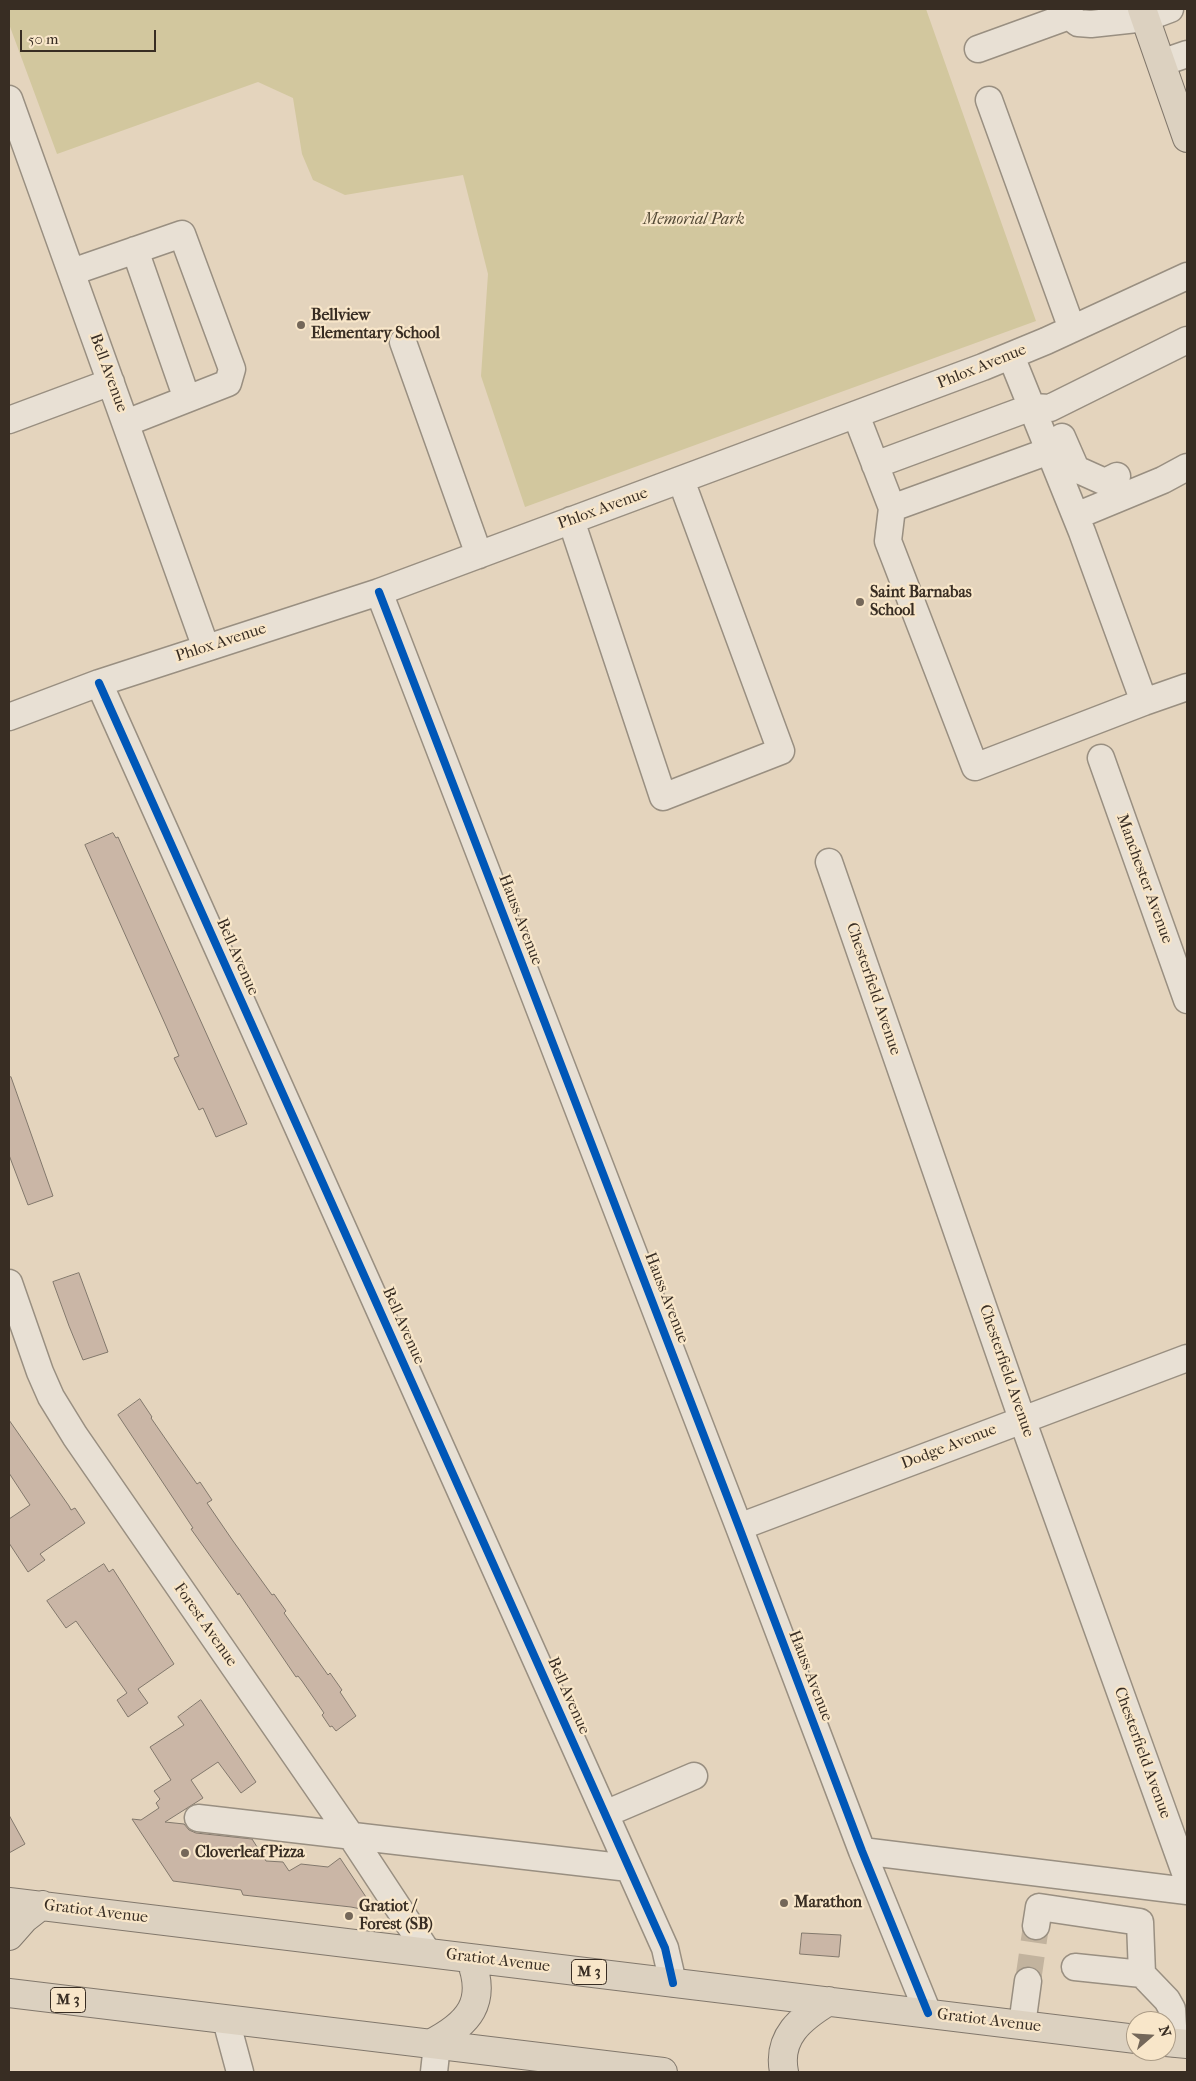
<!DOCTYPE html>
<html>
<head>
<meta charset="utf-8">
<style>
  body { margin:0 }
  #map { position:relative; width:1196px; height:2081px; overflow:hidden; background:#e4d4bd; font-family:"IM FELL French Canon",serif }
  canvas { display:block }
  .frame { position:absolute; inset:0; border:10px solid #382d23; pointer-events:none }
  .north { position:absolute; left:1126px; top:2011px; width:50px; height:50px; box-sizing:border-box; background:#f8e6c9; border:1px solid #ab9c87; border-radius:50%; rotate:71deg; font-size:14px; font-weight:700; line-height:20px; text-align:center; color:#382d23 }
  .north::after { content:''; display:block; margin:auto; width:18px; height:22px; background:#746759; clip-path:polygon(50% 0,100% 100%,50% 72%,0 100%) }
  .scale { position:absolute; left:20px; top:30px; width:136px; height:22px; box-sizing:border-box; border:2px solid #382d23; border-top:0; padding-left:6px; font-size:15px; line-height:18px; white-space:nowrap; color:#382d23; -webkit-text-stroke:4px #f8e6c9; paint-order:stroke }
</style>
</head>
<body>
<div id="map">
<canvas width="1196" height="2081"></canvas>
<div class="frame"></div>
<div class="north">N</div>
<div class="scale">50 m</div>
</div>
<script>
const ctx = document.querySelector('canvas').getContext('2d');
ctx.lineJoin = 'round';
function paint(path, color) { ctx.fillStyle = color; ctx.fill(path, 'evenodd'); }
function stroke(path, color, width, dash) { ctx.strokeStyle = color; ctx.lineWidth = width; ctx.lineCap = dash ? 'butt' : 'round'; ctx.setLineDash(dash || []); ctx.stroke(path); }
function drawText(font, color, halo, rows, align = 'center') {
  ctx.font = font + ' "IM FELL French Canon",serif'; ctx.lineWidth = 4.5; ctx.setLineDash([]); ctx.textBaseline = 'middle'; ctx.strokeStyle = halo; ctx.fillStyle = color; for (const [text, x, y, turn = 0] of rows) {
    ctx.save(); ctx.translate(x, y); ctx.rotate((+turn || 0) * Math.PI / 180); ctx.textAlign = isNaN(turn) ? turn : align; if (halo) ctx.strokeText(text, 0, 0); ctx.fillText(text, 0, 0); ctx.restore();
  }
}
const green = new Path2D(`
  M9 9H926L1036 321 525 507 481 376 488 274 463 175 345 195 313 180 302 154 293 98 258 82 57 154 9 24Z`);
const building = new Path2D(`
  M113 833 116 838 118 837 247 1124 216 1137 203 1108 199 1110 174 1058 179 1056 166 1026 85 845Z
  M11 1077 53 1196 28 1205 9 1155V1078Z
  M79 1273 108 1352 83 1360 69 1326 53 1282Z
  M140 1399 152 1417 151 1418 178 1457 197 1484 200 1482 212 1500 207 1503 233 1541 272 1595 274 1594 286 1611 284 1613 328 1675 330 1673 342 1690 340 1692 356 1716 336 1731 332 1726 330 1727 322 1715 324 1713 302 1681 298 1676 296 1677 239 1593 238 1595 191 1529 193 1528 118 1415Z
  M9 1420 69 1506 71 1510 75 1508 85 1523 40 1554 45 1560 28 1572 9 1543V1519L30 1505 9 1473Z
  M104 1564 109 1572 113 1569 174 1664 138 1689 148 1703 128 1717 117 1700 127 1693 76 1621 66 1628 47 1601Z
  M201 1700 256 1782 241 1793 218 1762 191 1780 203 1798 165 1822 184 1824 189 1830 196 1833 252 1839 266 1861 283 1862 289 1871 301 1864 328 1867 340 1858 376 1912 351 1907 243 1895 241 1890 173 1881 132 1819 141 1820 159 1808 156 1803 160 1799 154 1791 171 1780 150 1747 184 1725 178 1717Z
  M9 1815 25 1844 9 1853Z
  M802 1933 841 1935 839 1957 800 1954Z`);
const minorTunnel = new Path2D(`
  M1028 1981 1036 1926`);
const minor = new Path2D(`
  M1067 9 1069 16 1078 23 1091 24 1146 18 1170 9
  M978 49 1069 16
  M1161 63 1187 54
  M9 99 206 648
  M989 100 1072 329
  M135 250 187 399
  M72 272 182 234 232 369 228 383 126 423
  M403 342 479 555
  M1011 356 1082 532 1144 702 1187 687
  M856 415 892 508 888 541 975 767 1144 702
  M9 420 111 382
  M1062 437 1076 469 1105 482 1117 476
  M875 465 1032 407 1050 408 1187 340
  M892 508 1049 451
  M1076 516 1163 480 1187 467
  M571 520 663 797 781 751 681 480
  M379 592 739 1527 862 1851 928 2013
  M99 683 665 1948 673 1983
  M9 717 99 683 379 592 983 367 1046 341 1187 276
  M1101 758 1187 1000
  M829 862 1022 1419 1187 1878
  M9 1283 40 1372 51 1397 75 1436 351 1836 428 1953
  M739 1527 1187 1358
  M605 1814 694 1776
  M198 1818 629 1868
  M862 1851 1187 1891
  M1036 1926 1039 1907 1140 1922 1142 1974 1075 1967
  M1142 1974 1167 2000 1172 2009 1174 2043
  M226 2020 240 2072
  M1022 2025 1028 1981
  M434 2072 437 2045`);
const major = new Path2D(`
  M1142 9 1187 138
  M9 1902 1136 2039
  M9 1936 24 1919 42 1905
  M9 1993 663 2072
  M1166 2042 1187 2044
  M430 2044C469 2024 488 2002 470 1958
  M784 2072C777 2037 801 2018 829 2001`);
const cycleway = new Path2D(`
  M379 592 739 1527 862 1851 928 2013
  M99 683 665 1948 673 1983`);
const markers = [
  [301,325,5,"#746759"],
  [860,602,5,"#746759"],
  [185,1853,5,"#746759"],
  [784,1903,5,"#746759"],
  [349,1916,5,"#746759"]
];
const shields = [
  [589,1972,35],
  [68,2000,35]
];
const shieldNames = [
  ["M 3",589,1972],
  ["M 3",68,2000]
];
const parkNames = [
  ["Memorial Park",694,220]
];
const poiNames = [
  ["Bellview",311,316],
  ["Elementary School",311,334],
  ["Saint Barnabas",870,593],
  ["School",870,611],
  ["Cloverleaf Pizza",195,1853],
  ["Marathon",794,1903],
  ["Gratiot /",359,1907],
  ["Forest (SB)",359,1925]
];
const streetNames = [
  ["Phlox Avenue",982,367,-22],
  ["Bell Avenue",108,373,70],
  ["Phlox Avenue",603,509,-20],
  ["Phlox Avenue",221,643,-18],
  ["Manchester Avenue",1144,879,70],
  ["Hauss Avenue",520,920,69],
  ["Bell Avenue",237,957,66],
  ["Chesterfield Avenue",873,989,71],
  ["Hauss Avenue",666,1298,69],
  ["Bell Avenue",403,1326,66],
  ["Chesterfield Avenue",1006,1371,71],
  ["Dodge Avenue",949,1447,-21],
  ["Forest Avenue",205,1625,55],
  ["Hauss Avenue",810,1676,69],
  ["Bell Avenue",568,1696,66],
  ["Chesterfield Avenue",1142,1753,70],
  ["Gratiot Avenue",96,1912,7],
  ["Gratiot Avenue",498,1961,7],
  ["Gratiot Avenue",989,2021,7]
];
paint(green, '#d2c79e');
paint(building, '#cab6a6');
stroke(building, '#82786c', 1);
stroke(minorTunnel, '#c2b39e', 26, [26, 13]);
stroke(minor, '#998f81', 29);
stroke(major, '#82786c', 30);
stroke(minor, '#e8e0d4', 26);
stroke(major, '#dcd1c0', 28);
stroke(cycleway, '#0057b8', 8);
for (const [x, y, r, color] of markers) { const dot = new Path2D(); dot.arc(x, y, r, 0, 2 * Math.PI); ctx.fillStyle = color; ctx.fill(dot); stroke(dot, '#f8e6c9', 2); }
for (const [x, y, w] of shields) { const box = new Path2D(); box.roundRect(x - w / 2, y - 12.5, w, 25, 4); ctx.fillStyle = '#f8e6c9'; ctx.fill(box); stroke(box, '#382d23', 1); }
drawText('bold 15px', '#382d23', null, shieldNames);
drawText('italic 16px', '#544a36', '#f8e6c9', parkNames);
drawText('bold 16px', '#382d23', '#f8e6c9', poiNames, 'left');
drawText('16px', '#382d23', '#f8e6c9', streetNames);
</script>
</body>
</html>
